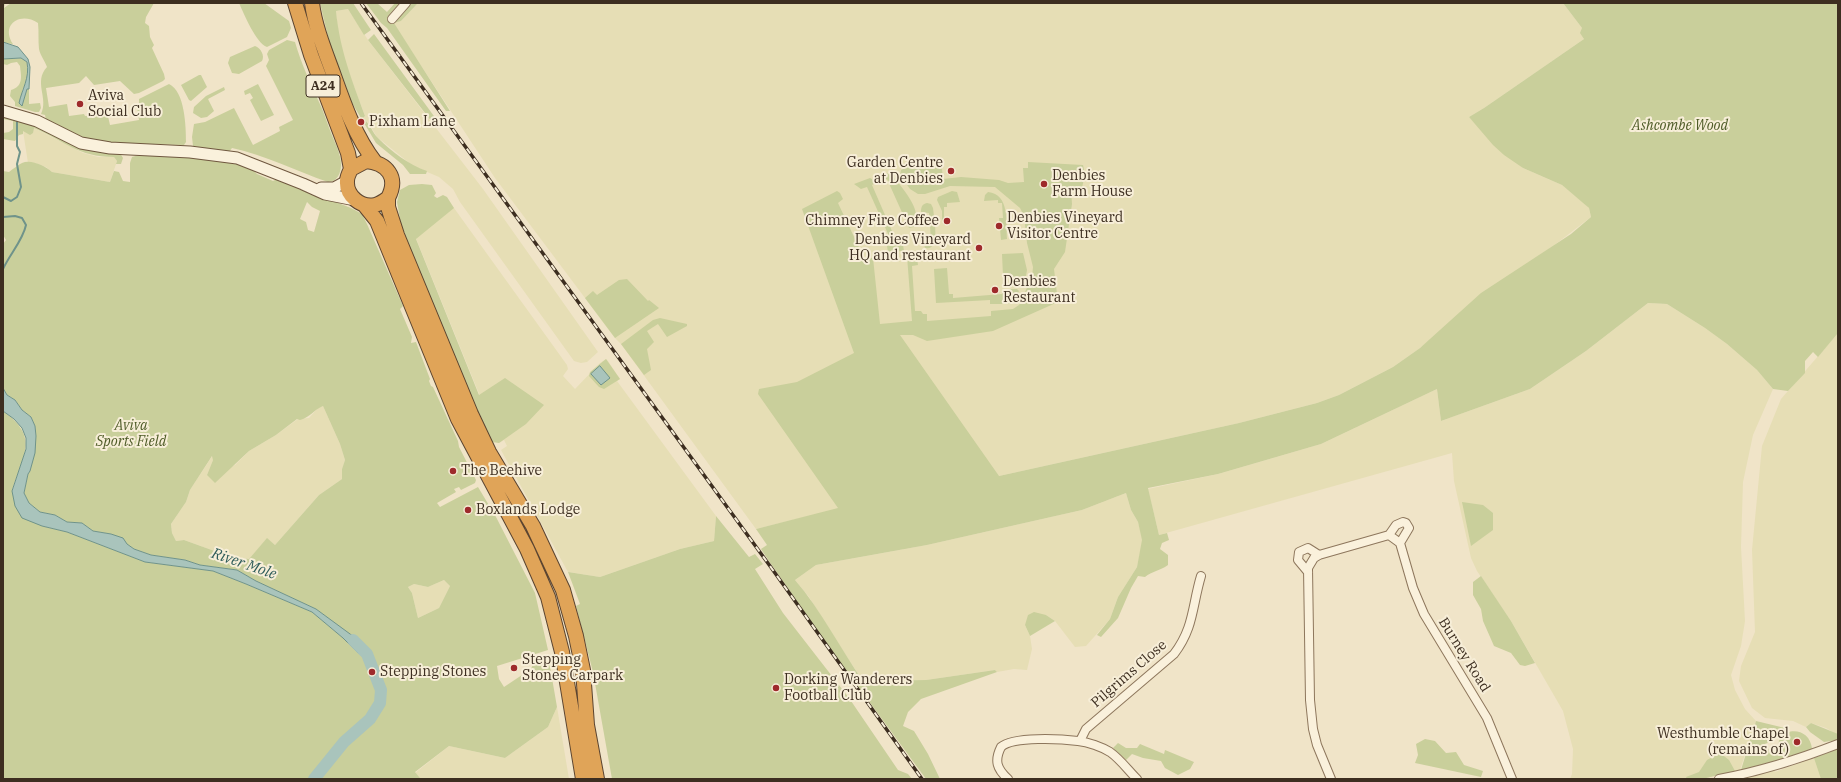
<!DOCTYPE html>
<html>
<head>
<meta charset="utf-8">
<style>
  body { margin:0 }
  #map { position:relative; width:1841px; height:782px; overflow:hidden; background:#f0e4c8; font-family:"IBM Plex Serif",serif }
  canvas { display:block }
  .frame { position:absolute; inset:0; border:4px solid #3d2e20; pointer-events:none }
</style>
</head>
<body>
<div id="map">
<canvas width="1841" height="782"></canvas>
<div class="frame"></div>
</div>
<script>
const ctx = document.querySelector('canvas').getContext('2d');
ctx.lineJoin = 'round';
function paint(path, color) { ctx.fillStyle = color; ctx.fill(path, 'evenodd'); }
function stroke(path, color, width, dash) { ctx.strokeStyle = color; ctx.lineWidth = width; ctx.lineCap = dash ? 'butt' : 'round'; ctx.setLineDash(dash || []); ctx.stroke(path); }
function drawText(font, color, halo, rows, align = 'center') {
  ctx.font = font + ' "IBM Plex Serif",serif'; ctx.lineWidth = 4; ctx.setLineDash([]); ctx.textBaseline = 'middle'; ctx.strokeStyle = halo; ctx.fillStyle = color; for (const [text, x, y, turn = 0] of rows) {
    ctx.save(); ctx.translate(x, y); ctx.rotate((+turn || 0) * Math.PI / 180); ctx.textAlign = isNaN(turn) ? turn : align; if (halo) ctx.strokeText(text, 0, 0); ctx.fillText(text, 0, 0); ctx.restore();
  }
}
const farmland = new Path2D(`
  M418 3H1563L1582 28 1584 39 1484 108 1469 117 1523 168 1562 185 1584 203 1589 208 1591 217 1420 348 1393 367 1339 395 1317 403 1239 423 999 476 838 509 756 529 621 344 615 338 495 178 393 23 401 21Z
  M348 9 368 40 483 189 598 352 587 362 581 363 574 361 460 202 453 189 439 177 413 166 377 137 368 122 363 118 365 116 344 60 338 33 336 11Z
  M34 128 83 153 98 157H114L117 161 110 182 52 172 46 167 35 163H28L23 131Z
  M435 200 454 208 567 365 568 369 563 376 575 389 600 363 606 359 608 361 620 379 617 381 716 516 714 541 680 549 600 577 568 572 501 450 507 446 504 440 499 443 411 226Z
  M1648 303 1667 304 1705 328 1727 344 1757 370 1773 389 1753 435 1743 482 1741 547 1745 621 1741 646 1731 675 1735 690 1745 709 1756 721 1740 770 1702 779H1570L1572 774 1573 749 1563 711 1511 621 1477 571 1471 558 1454 481 1452 453 1159 535 1148 489 1218 474 1321 444 1437 389 1441 421 1530 389 1586 351Z
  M1838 333V734L1837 735 1826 728 1811 723 1806 727 1793 721 1765 718 1752 708 1739 681 1741 666 1755 632 1752 550 1762 446 1781 399Z
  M323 406 340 444 345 460 342 469V479L319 495 275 545 267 539 249 559 231 557 184 540 176 541 172 533 171 524 186 502 190 490 213 455V460L207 475 235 465 249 451 276 435 298 419 309 418 318 408Z
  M1126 493 1131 510 1138 522 1143 540 1137 567 1118 597 1110 619 1086 646 1075 647 1055 621 1046 615 1025 625 1030 636 1032 649 1027 670 1014 669 997 672 995 670 926 680 863 681 835 639 809 597 795 580 816 565 927 545 1082 510Z
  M444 580 450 586 439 608 418 618 412 593 408 587 414 584 428 587Z
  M557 707 569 779H419L420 778 415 773 449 746 505 758 548 727Z
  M1838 749V779H1731L1761 774 1773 769 1775 772Z`);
const green = new Path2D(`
  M3 3H5L4 8 11 3H154L146 17 145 23 149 26 150 37 154 45 152 48 164 74 165 79 163 81 139 93 134 94 120 81 94 85 86 76 79 83 46 88 49 107 67 104 69 116 84 114 85 116 95 115 97 116 107 112 110 125 139 120 137 107 139 106V99L169 84C185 91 186 127 186 142L184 145 112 143 85 139 46 120 45 115 41 114C49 98 33 82 47 67 45 61 40 55 39 49 38 41 39 32 38 23 21 11 0 24 13 44L4 43Z
  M239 3H264L289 21 291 28 287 37 267 47C256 43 244 14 239 3Z
  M320 3H353L371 30 364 35 348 9 336 11C340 51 352 80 365 116L363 118C370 124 372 132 378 138 392 152 409 165 427 171L426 174H410L403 165 376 143 352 103 329 41Z
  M366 3H377L387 12 395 3H418L401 21 394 23 450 111H446L387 28 381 23Z
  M1563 3H1838V333L1818 357 1813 352 1805 361V373L1788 391 1773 389 1757 370 1727 344 1705 328 1667 304 1648 303 1586 351 1530 389 1441 421 1437 389 1321 444 1218 474 1148 488 1159 535 1167 533 1169 540 1162 543 1160 549 1168 555V565C1160 571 1152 571 1145 577L1138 576 1131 588 1118 618 1101 637 1097 635 1110 619 1118 597 1137 567 1142 540 1138 522 1131 510 1126 493 1082 510 927 545 816 565 795 580C821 610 840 648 863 681L926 680 995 670 997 672 921 699 908 712 903 726 914 731 928 754 940 779H926L821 636 769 561 761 549 767 545 756 529 838 508 758 394 759 389 797 382 854 353 802 209 837 191 840 193 843 199 838 203 864 258H873L880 324 912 321 907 256 917 258 918 265 912 266 915 311H921L923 314H927V321L991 316V311L1013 309 1019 305 1032 277 1033 267 1027 243 1024 216 1020 208 995 187 950 186 925 194H918L910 189 900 175 901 170 911 165 913 169 929 166 928 161 941 159 943 179 961 177 999 180 1008 183 1024 182 1023 168H1028V162L1083 165 1085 174 1082 188 1071 190 1072 204 1065 252 1054 269 1058 302 993 331 927 341 913 335H900L999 476 1239 423 1317 403 1339 395 1393 367 1420 348 1481 293 1571 234 1591 217 1589 208 1562 185 1523 168 1504 155 1493 145 1469 117 1484 108 1584 39 1580 33 1582 28Z
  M374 34 439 123 436 127 368 40Z
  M287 40 295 42C301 63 310 82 319 102 324 112 327 123 331 133 335 143 341 154 341 165 341 173 337 182 328 182 296 171 265 155 232 148L229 152 193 146 192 137 194 124 205 122 234 108 253 145 280 131 279 127 293 120 266 66 269 60 267 54 269 50Z
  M255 46C261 48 265 56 262 61L239 74 232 73 228 63 230 57Z
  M10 58 13 59 21 58 27 62 28 78 22 91V105L27 89H29V104L40 103 41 108 39 112H35L15 106V102L10 96 11 90C24 86 21 76 20 66L17 62 11 63 7 65 3 64V59Z
  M199 75H201L207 87 191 101 189 100 181 85Z
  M258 84 274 115 261 121 250 100 253 98 250 93 245 95 244 91Z
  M224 87 225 90 208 99 214 111 207 117 201 118 193 113 194 107 206 96Z
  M3 115 35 125 76 146 100 152 120 153 123 158 121 164H116L117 161 114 157C78 157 65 141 34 128L33 133 30 135 23 131V134L19 135 15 141 3 139V133L9 132 13 129V121L3 119Z
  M181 153 240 163 252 169 257 174 273 181 277 179 351 208 362 214 367 224 403 306 400 309 412 337 411 343 416 342 430 379 429 381 431 386 433 387 458 441 459 447 476 480 475 483 461 490 459 487 454 489 456 492 437 503 440 507 478 487 496 517 535 593 548 650 497 666 499 679 504 687 531 669 535 660 548 655 557 707 548 727 505 758 449 746 415 772 420 778 419 779H3V411C40 437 23 455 12 491L42 526 67 532 145 562 213 571 246 584 312 612 343 638 358 653 345 631 316 609 256 581 237 570 200 565 185 560 151 555 134 549 111 534 93 531 82 523 67 522 55 515 40 512 29 503 24 493 36 436 35 426 31 417 22 410 15 400 7 395 3 388V244L6 240 3 235V171L9 172C13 169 18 165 22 163 31 159 45 166 52 172L110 182 114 171 119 172 123 181 130 182V163L132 157 139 155ZM307 202 312 207 320 211 314 232 308 230 306 222 300 219ZM323 406 340 444 345 460 342 469V479L319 495 275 545 267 538 249 559 231 557 184 540 176 541 172 533 171 524 186 502 190 490 212 456 213 460 207 475 215 483 249 451 276 435 297 419 300 420C311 417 313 410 323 406ZM444 580 450 586 439 608 418 618 412 593 408 587 414 584 428 587Z
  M887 173 892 175C901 187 924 210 914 227L909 228 887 179 881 181 877 178V176Z
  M870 178 877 182 872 185 898 245H903L904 251 888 252 887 246 893 245 867 187 861 189 854 184Z
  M422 184 432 185 436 193 434 196 437 198 443 195 447 197 454 208 416 239 479 395 505 378 544 405 526 424 499 443 492 442 480 419 401 225 397 202 400 190 409 185Z
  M952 191 957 192 960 202 947 203V207H944V221H942V211L937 200 938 197Z
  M988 192C1010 194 1006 223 1007 239L1001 240 999 218H1003L1002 203H998V200L984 201 985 195Z
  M927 203 931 204 933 208C934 218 941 252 925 248L923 240H931L929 213 921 212C921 207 922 204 927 203Z
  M1023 253 1027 270 1026 276 1007 278V276H1003L1002 254Z
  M947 268 949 294H953V298L1002 294V291H1008V289H1017L1019 291 1014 302 1010 304H990V300L936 303 934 269Z
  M627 279 648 301 649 300 659 308 615 338 585 298 593 291 597 295 619 280Z
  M660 318 687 324V326L667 337 658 324 647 331 654 342 647 349 651 370 644 375 621 344 653 320Z
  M606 359 620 379 604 389 599 387 589 376 590 372Z
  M1462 502 1483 505 1493 513V530L1471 546Z
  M716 516 749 557 755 554 763 564 755 569 783 613 849 698 898 770 908 774 912 779H612L593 672 576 606 580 604 568 572 600 577 680 549 714 541Z
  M1481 576 1511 621 1535 663 1525 666 1520 665 1511 653 1494 646 1483 621 1481 609 1473 595V582Z
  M1034 612 1046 615 1055 621 1030 636 1025 625 1028 615Z
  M1756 721 1785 728 1770 742 1762 745 1763 749 1768 748 1770 754 1779 751C1773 727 1810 723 1812 749L1766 765 1741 770Z
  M1811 723 1838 734V740L1824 742 1810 732 1806 727Z
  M1425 739 1435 741 1446 753 1456 752 1464 765 1483 771 1481 777 1415 763 1418 755 1416 744Z
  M1118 743 1126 748H1137L1140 744 1164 754 1165 750 1194 762 1190 769 1178 775 1165 768 1161 761 1143 758 1132 754 1126 760 1113 748Z
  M1838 749V779H1821L1814 758Z
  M1720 753 1729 760 1735 771 1702 779H1687L1686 777 1699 772 1707 760Z`);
const water = new Path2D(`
  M3 42 18 47 28 59 30 67 29 89H27L22 106 19 103C22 89 30 78 27 62L21 58 3 59Z
  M600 366 610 378 601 385 591 374Z
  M3 388 7 395 15 400 22 410 31 417 35 426 36 436 35 453 30 471 28 474 24 493 29 503 40 512 55 515 67 522 82 523 93 531 111 534 123 538 127 544 134 549 151 555 185 560 200 565 237 570 256 581 316 609 361 642 368 650 358 653 343 638 312 612 246 584 213 571 145 562 67 532 42 526 22 518 15 506 12 491 26 449V438L22 428 14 419 3 411Z`);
const stream = new Path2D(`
  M3 197 11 201 17 197 21 187 17 164 20 152 17 146V122
  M3 217 15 216 22 218 26 225C23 240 10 254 3 269`);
const river = new Path2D(`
  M314 779 344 742 370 719 380 703 381 690 367 654 353 640`);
const street = new Path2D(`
  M392 19 406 3
  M1389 535 1396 525 1403 522 1406 523 1409 528 1400 543
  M1308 572 1298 560 1299 552 1308 548 1319 555
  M1080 741 1086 729 1174 654C1194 628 1192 606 1201 576
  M1008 779C997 769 994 761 1001 747 1013 736 1062 739 1078 741 1088 742 1102 747 1110 752 1120 759 1128 770 1137 779
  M1331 779 1317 745 1313 729 1310 700 1308 568 1314 558 1319 555 1389 535 1400 543 1413 588 1424 614 1487 718 1512 779
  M1719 779C1762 771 1797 760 1838 744`);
const secondary = new Path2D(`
  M3 111 37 121 81 143 110 148 190 152 237 158 303 184 325 194 355 200
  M321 188H334L347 181`);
const highway = new Path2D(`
  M295 3 311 55 348 153 351 169
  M312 3C315 27 325 51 333 73 344 104 355 136 375 162
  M366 161C387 163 399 177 388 198 384 201 380 204 375 205 361 208 346 196 347 181 347 177 349 173 351 169Z
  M388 198V207L397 235 471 414 489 452 533 526 563 590 576 636 583 670 587 725 597 779
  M365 206 377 221 458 419 527 549 548 597 562 652 583 779`);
const rail = new Path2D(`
  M361 3 770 566 922 779`);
const markers = [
  [80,104,4,"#9e2a2b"],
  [361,122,4,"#9e2a2b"],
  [951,171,4,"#9e2a2b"],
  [1044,184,4,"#9e2a2b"],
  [947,221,4,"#9e2a2b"],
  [999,226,4,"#9e2a2b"],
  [979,248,4,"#9e2a2b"],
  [995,290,4,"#9e2a2b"],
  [453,471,4,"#9e2a2b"],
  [468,510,4,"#9e2a2b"],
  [514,668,4,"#9e2a2b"],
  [372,672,4,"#9e2a2b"],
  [776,688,4,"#9e2a2b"],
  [1797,742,4,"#9e2a2b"]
];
const shields = [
  [323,86,34]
];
const shieldNames = [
  ["A24",323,86]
];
const poiNames = [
  ["Aviva",88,96],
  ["Social Club",88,112],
  ["Pixham Lane",369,122],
  ["Garden Centre",943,163,"right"],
  ["at Denbies",943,179,"right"],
  ["Denbies",1052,176],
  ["Farm House",1052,192],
  ["Denbies Vineyard",1007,218],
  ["Visitor Centre",1007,234],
  ["Chimney Fire Coffee",939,221,"right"],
  ["Denbies Vineyard",971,240,"right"],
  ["HQ and restaurant",971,256,"right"],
  ["Denbies",1003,282],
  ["Restaurant",1003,298],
  ["The Beehive",461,471],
  ["Boxlands Lodge",476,510],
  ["Stepping",522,660],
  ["Stones Carpark",522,676],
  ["Stepping Stones",380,672],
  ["Dorking Wanderers",784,680],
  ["Football Club",784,696],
  ["Westhumble Chapel",1789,734,"right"],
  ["(remains of)",1789,750,"right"]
];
const parkNames = [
  ["Ashcombe Wood",1680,126],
  ["Aviva",131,426],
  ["Sports Field",131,442]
];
const streetNames = [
  ["Burney Road",1464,655,58],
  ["Pilgrims Close",1129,674,-41]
];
const waterNames = [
  ["River Mole",244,564,19]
];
paint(farmland, '#e6deb5');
paint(green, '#c9cf9b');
paint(water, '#a9c4bc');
stroke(water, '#6f938a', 1);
stroke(stream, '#6f938a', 2);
stroke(river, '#a9c4bc', 12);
stroke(street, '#8d765c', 10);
stroke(secondary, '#6f573f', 13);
stroke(highway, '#5b4430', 16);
stroke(street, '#faf1dc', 8);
stroke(secondary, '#faf1dc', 11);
stroke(highway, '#e0a458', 14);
stroke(rail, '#3d2e20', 3.5);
stroke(rail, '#f7eed8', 2, [6]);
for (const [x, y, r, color] of markers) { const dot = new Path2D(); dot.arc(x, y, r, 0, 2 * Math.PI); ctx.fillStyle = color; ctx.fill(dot); stroke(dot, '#f7eed8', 1.5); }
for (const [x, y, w] of shields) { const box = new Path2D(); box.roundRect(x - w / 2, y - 11, w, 22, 3); ctx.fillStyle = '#f7eed8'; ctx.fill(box); stroke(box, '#3d2e20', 1); }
drawText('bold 13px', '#3d2e20', null, shieldNames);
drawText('14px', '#3d2e20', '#f7eed8', poiNames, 'left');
drawText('italic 14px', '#4d5a26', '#f7eed8', parkNames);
drawText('14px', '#3d2e20', '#f7eed8', streetNames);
drawText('italic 15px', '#2f5d5a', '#f7eed8', waterNames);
</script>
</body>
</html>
